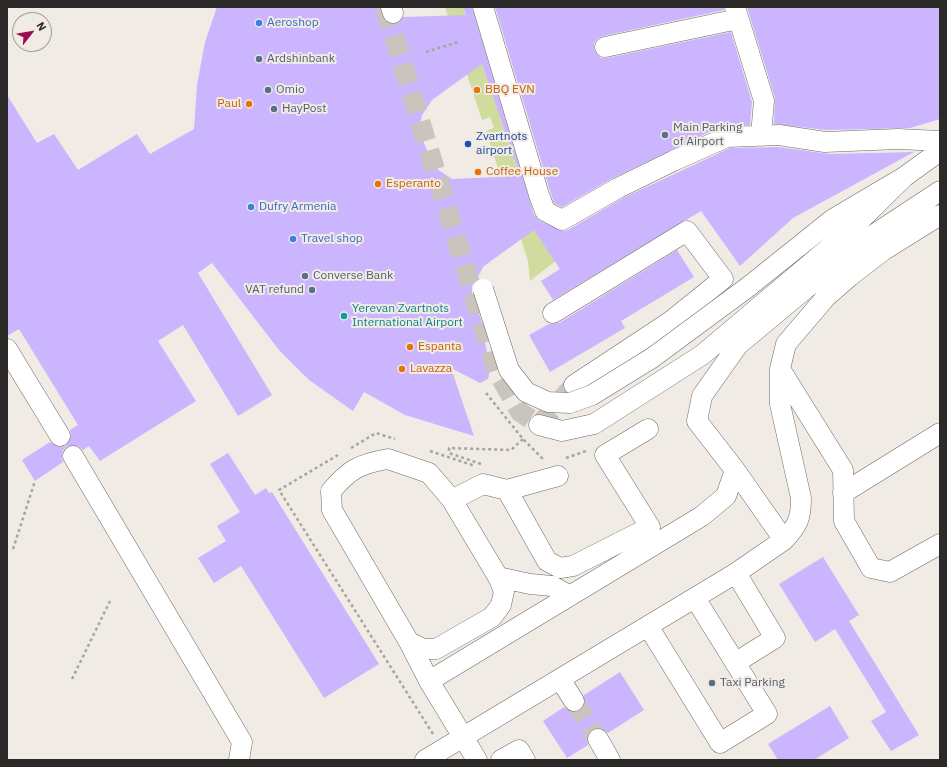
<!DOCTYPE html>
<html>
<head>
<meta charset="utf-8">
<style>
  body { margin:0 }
  #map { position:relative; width:947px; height:767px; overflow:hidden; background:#f1ebe5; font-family:"IBM Plex Sans",sans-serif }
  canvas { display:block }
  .frame { position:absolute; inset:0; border:8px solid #2c2a28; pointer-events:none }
  .north { position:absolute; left:12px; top:12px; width:40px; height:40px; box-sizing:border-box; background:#f1ebe5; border:1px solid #a29e99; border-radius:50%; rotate:59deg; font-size:11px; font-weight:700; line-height:16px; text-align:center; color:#2c2a28 }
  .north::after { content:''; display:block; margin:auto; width:14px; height:18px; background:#9f0c54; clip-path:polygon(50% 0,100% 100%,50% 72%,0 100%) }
</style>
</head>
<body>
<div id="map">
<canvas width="947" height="767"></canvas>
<div class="frame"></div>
<div class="north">N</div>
</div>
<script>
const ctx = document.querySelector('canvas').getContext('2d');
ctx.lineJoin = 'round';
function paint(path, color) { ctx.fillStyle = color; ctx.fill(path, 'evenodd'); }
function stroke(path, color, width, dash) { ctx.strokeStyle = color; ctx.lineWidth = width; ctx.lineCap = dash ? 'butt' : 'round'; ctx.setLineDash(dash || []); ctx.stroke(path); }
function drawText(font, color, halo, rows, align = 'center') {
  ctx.font = font + ' "IBM Plex Sans",sans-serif'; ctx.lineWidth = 4; ctx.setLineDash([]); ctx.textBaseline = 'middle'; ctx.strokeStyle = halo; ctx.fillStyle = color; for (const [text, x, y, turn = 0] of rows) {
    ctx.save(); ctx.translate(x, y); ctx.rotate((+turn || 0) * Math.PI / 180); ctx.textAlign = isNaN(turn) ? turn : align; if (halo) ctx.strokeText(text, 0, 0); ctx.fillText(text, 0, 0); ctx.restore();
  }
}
const green = new Path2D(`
  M445 7H463L542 242 562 256 530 281 528 261 486 131 494 128 490 117 482 120Z`);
const building = new Path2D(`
  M217 7H380L382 17 386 22 391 24H397L403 17 466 15 463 7H472L534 215 540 221 562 231 568 230 623 198 730 148 778 147 830 154 914 152 793 218 740 266 701 211 553 300 541 281 560 269 534 230 484 266 472 286V293L481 319 490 370 488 379 480 383 451 368 474 436 405 415 364 392 353 411 309 380 279 350 212 263 198 273 272 395 238 416 183 325 158 341 196 401 100 461 89 446 83 450 78 446H68L63 450 62 456 63 462 35 481 22 460 50 442 60 447 66 446 71 436 70 430 78 425 19 329 7 336V95L37 143 54 134 78 170 137 134 150 154 194 129 197 85 205 42ZM482 64 520 176 452 179 434 167 419 131 422 115 432 100Z
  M495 7H724V10L603 36 598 38 594 43V50L601 58H607L731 32 752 102 750 125 722 126 613 178 562 207 554 203 550 191Z
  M747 7H940V119L910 128 826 130 774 124 775 98Z
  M677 250 694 277 621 321 625 328 550 372 529 335 549 324 559 323Z
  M228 453 255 495 266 488 269 493 272 492 379 664 324 698 241 566 214 583 198 558 226 541 217 526 240 512 210 464Z
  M823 557 859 615 849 621 919 735 891 751 871 721 886 712 835 629 815 642 779 584Z
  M620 672 644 710 608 733 598 728 592 729 587 739 588 745 567 758 543 721 564 707 569 711H580L584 706V695Z
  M830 706 849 738 814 760H778L768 744Z`);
const minorTunnel = new Path2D(`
  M385 7 497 371 520 412 539 425 574 385
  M574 701 598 739`);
const path = new Path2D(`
  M426 52 458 42
  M486 393 523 439 544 460
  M351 448 376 433 395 439
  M430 451 475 466
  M338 455 279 490 433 734
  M566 458 586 451
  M481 464 449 453V448L511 450 523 439
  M13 549 35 481
  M72 679 110 601`);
const minor = new Path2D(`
  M391 7 393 13
  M483 7 539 195 545 211 562 220 618 188 673 161 727 137 779 135 825 142 898 139 940 141
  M735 7 764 101 761 135
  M605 47 738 19
  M748 287 833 219 904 177 940 151
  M553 313 687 231 723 279 671 321 574 385
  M7 349 60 436
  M780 369 843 470 844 521 871 568 890 572 940 544
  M539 425 562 431 594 424 702 355 848 232 904 177
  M73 456 242 742 239 760
  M388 459 429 473 452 500 498 577 504 591 501 605 492 617 436 649H423L409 642 332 510 331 491C350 469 359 464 388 459Z
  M735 470 784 540C798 525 801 519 801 498L780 404V369L786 344 826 297 850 276 884 250 940 215
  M507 490 547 561 560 568 573 566 650 527 605 455 648 429
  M843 493 940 433
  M452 500 483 484 507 490 558 476
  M498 577 530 584 552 586 570 596
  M648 626 720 743 767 714 695 598
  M409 642 429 681 477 760
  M735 663 775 638 736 573
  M560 679 574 701
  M429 681 702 516 726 496 735 470 697 421 702 396 738 345 858 245 940 191
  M598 739 610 760
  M425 760 736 573 784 540
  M501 760 519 750 525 760`);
const minorBridge = new Path2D(`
  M483 289 509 370 526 392 548 402 570 403 592 395 652 358 748 287`);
const markers = [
  [259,23,4,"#3f7fe0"],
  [259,59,4,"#5c6f8a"],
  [268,90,4,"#5c6f8a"],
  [477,90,4,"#e8710a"],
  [249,104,4,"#e8710a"],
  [274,109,4,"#5c6f8a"],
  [665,135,4,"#5c6f8a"],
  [468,144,4,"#1a4fb4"],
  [478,172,4,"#e8710a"],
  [378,184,4,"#e8710a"],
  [251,207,4,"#3f7fe0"],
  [293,239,4,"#3f7fe0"],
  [305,276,4,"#5c6f8a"],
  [312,290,4,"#5c6f8a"],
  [344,316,4,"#0f9aa8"],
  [410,347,4,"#e8710a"],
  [402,369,4,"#e8710a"],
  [712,683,4,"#5c6f8a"]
];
const shopNames = [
  ["Aeroshop",267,23],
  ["Dufry Armenia",259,207],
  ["Travel shop",301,239]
];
const serviceNames = [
  ["Ardshinbank",267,59],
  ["Omio",276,90],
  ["HayPost",282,109],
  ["Main Parking",673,128],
  ["of Airport",673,142],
  ["Converse Bank",313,276],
  ["VAT refund",304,290,"right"],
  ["Taxi Parking",720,683]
];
const foodNames = [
  ["BBQ EVN",485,90],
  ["Paul",241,104,"right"],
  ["Coffee House",486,172],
  ["Esperanto",386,184],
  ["Espanta",418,347],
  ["Lavazza",410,369]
];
const transitNames = [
  ["Zvartnots",476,137],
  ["airport",476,151]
];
const cultureNames = [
  ["Yerevan Zvartnots",352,309],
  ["International Airport",352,323]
];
paint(green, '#d0dc9d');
paint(building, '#cab5fe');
stroke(minorTunnel, '#cac4bf', 20, [20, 10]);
stroke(minor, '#6e6963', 21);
stroke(path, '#a8a49f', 2.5, [3, 3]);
stroke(minor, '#fff', 20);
stroke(minorBridge, '#6e6963', 21, []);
stroke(minorBridge, '#fff', 20);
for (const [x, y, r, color] of markers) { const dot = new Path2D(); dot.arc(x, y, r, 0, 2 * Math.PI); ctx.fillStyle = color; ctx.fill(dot); stroke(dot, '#f1ebe5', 1.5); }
drawText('12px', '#366cbe', '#f1ebe5', shopNames, 'left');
drawText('12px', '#4e5e75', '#f1ebe5', serviceNames, 'left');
drawText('12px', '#c56008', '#f1ebe5', foodNames, 'left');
drawText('12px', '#164399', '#f1ebe5', transitNames, 'left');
drawText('12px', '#0d838f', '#f1ebe5', cultureNames, 'left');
</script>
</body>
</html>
